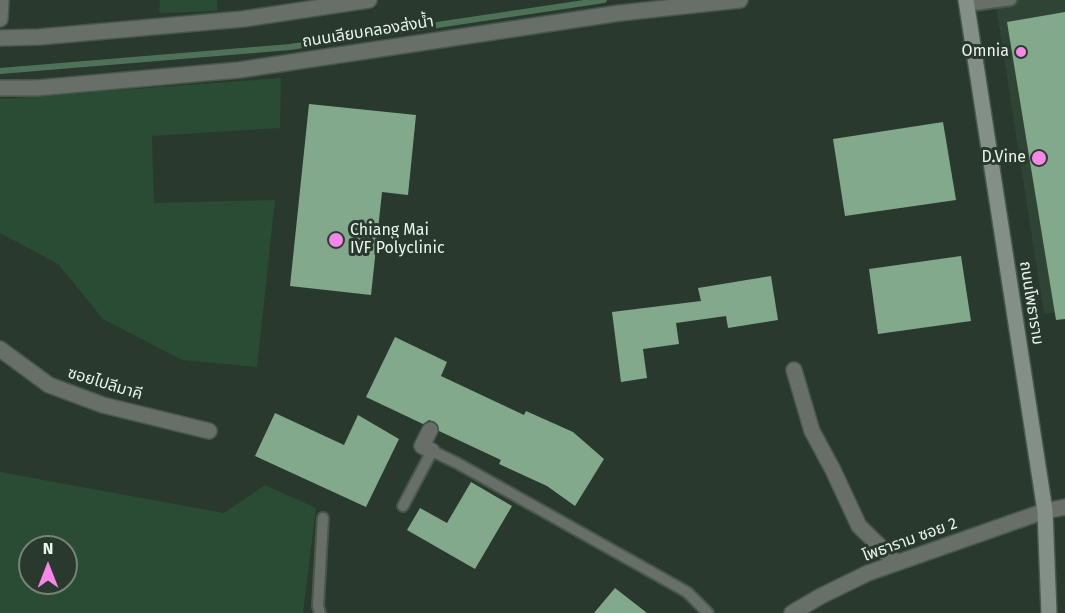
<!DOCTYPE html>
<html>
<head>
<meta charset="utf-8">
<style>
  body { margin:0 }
  #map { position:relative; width:1065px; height:613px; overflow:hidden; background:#29392d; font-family:"Fira Sans",sans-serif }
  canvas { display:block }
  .north { position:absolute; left:18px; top:535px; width:60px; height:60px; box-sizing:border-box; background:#29392d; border:2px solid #77847a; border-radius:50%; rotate:0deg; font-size:16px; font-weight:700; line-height:24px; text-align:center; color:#ebf5ed }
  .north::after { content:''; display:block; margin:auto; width:21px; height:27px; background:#f987e9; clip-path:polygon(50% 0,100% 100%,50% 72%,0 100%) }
</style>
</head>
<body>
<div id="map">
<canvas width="1065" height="613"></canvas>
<div class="north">N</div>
</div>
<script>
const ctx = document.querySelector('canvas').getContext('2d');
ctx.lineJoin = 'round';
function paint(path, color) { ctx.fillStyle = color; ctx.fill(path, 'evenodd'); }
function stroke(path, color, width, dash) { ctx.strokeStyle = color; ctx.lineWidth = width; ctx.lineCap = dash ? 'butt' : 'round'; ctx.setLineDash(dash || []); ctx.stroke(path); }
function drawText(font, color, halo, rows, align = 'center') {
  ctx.font = font + ' "Fira Sans","Noto Sans Thai",sans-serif'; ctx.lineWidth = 6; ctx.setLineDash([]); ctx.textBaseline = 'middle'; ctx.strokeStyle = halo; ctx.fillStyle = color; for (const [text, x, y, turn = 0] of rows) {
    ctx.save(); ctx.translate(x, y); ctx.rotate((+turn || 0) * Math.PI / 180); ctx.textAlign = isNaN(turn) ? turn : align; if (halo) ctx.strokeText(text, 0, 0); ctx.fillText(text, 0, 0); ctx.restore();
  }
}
const built = new Path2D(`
  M995 0H1065V311L1044 314Z`);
const green = new Path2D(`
  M160 0H217V11L159 13Z
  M281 78 280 128 152 136 154 203 275 200 257 367 182 360 103 319 58 264 0 233V99Z
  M0 472 224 513 265 485 316 508 303 613H0ZM30 547H66V583H30Z`);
const stream = new Path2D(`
  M0 71 290 47 604 0`);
const building = new Path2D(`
  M1065 12V319L1056 320 1007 22Z
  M309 104 416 115 408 195 382 192 371 295 290 286Z
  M943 122 956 200 845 216 833 139Z
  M961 256 971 321 878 334 869 269Z
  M771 276 778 320 728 328 726 316 676 323 679 344 643 349 647 378 621 382 612 312 701 301 698 288Z
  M395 337 447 362 441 376 524 415 526 411 573 432 604 459 575 506 547 486 499 464 501 460 439 431 438 425 435 422 429 420 423 424 366 397Z
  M275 413 344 445 358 415 399 439 366 507 255 456Z
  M471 482 512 506 475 569 407 530 420 508 447 523Z
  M615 588 647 613H594Z`);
const lane = new Path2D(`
  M967 6 1011 0
  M403 506 432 451 457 463 687 592 708 613
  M320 613 318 606 323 518`);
const street = new Path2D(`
  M0 19 1 0
  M0 38 39 37 243 19 369 0
  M0 88H37L239 70 620 13 740 0
  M0 349 49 385 103 405 209 431
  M794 370 812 431 833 470 859 526 897 563
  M430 430 422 446 432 451
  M792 613 821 596 868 573 1045 511 1065 507`);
const secondary = new Path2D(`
  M966 0 1045 511 1049 613`);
const markers = [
  [1021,52,6,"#f987e9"],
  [1039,158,8,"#f987e9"],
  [336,240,8,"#f987e9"]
];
const streetNames = [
  ["ถนนเลียบคลองส่งน้ำ",368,32,-9],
  ["ถนนโพธาราม",1031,303,81],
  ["ซอยไปลีมาคี",105,384,17],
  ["โพธาราม ซอย 2",910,540,-20]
];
const poiNames = [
  ["Omnia",1009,52],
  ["D.Vine",1026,158],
  ["Chiang Mai",350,231,"left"],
  ["IVF Polyclinic",350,249,"left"]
];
paint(built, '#2f4434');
paint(green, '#2a4b34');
stroke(stream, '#4d7257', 6);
paint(building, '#83a98d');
stroke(lane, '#48574c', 14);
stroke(street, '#48574c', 18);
stroke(secondary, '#48574c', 18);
stroke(lane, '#686f69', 10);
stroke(street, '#686f69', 15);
stroke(secondary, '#849087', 15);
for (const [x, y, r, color] of markers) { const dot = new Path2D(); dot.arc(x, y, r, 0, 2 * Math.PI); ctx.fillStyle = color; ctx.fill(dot); stroke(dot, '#29392d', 2); }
drawText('16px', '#ebf5ed', '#29392d', streetNames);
drawText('16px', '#ebf5ed', '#29392d', poiNames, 'right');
</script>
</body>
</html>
